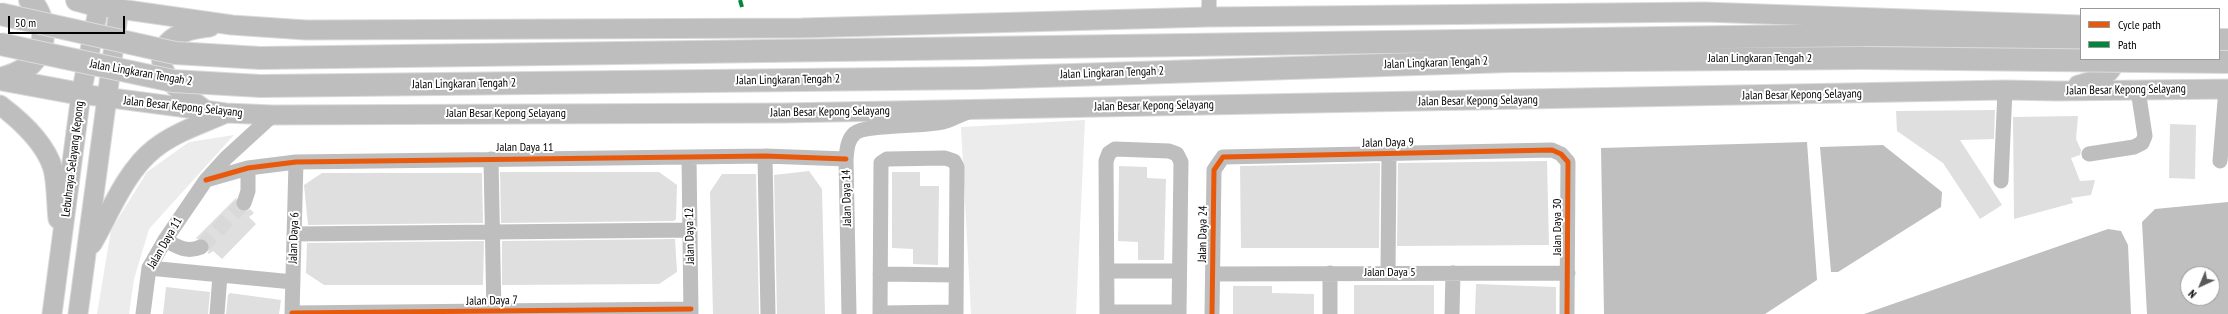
<!DOCTYPE html>
<html>
<head>
<meta charset="utf-8">
<style>
  body { margin:0 }
  #map { position:relative; width:2228px; height:314px; overflow:hidden; background:#fff; font-family:"PT Sans Narrow",sans-serif }
  canvas { display:block }
  .legend { position:absolute; left:2080px; top:8px; width:140px; height:52px; box-sizing:border-box; background:#fff; border:1px solid #999; margin:0; padding:5px 7px; list-style:none; font-size:12px; color:#000 }
  .legend li { display:flex; align-items:center; gap:8px; height:20px }
  .legend b { width:20px; border:1px solid #999 }
  .north { position:absolute; left:2180px; top:266px; width:40px; height:40px; box-sizing:border-box; background:#fff; border:1px solid #999; border-radius:50%; rotate:224deg; font-size:11px; font-weight:700; line-height:16px; text-align:center; color:#000 }
  .north::after { content:''; display:block; margin:auto; width:14px; height:18px; background:#595959; clip-path:polygon(50% 0,100% 100%,50% 72%,0 100%) }
  .scale { position:absolute; left:8px; top:16px; width:117px; height:18px; box-sizing:border-box; border:2px solid #000; border-top:0; padding-left:5px; font-size:12px; line-height:14px; white-space:nowrap; color:#000; -webkit-text-stroke:3px #fff; paint-order:stroke }
</style>
</head>
<body>
<div id="map">
<canvas width="2228" height="314"></canvas>
<ul class="legend">
<li><b style="height:5px;background:#e8590c"></b>Cycle path</li>
<li><b style="height:5px;background:#00873e"></b>Path</li>
</ul>
<div class="north">N</div>
<div class="scale">50 m</div>
</div>
<script>
const ctx = document.querySelector('canvas').getContext('2d');
ctx.lineJoin = 'round';
function paint(path, color) { ctx.fillStyle = color; ctx.fill(path, 'evenodd'); }
function stroke(path, color, width, dash) { ctx.strokeStyle = color; ctx.lineWidth = width; ctx.lineCap = dash ? 'butt' : 'round'; ctx.setLineDash(dash || []); ctx.stroke(path); }
function drawText(font, color, halo, rows, align = 'center') {
  ctx.font = font + ' "PT Sans Narrow",sans-serif'; ctx.lineWidth = 4; ctx.setLineDash([]); ctx.textBaseline = 'middle'; ctx.strokeStyle = halo; ctx.fillStyle = color; for (const [text, x, y, turn = 0] of rows) {
    ctx.save(); ctx.translate(x, y); ctx.rotate((+turn || 0) * Math.PI / 180); ctx.textAlign = isNaN(turn) ? turn : align; if (halo) ctx.strokeText(text, 0, 0); ctx.fillText(text, 0, 0); ctx.restore();
  }
}
const green = new Path2D(`
  M1085 120 1076 314H971L961 127Z
  M234 135 149 229 134 279 129 314H97L111 230 147 172 189 142Z`);
const water = new Path2D(`
  M1807 142 1817 280 1765 314H1604L1601 148Z
  M1883 145 1942 192 1941 207 1838 272H1831L1820 147Z
  M2228 202V314H2147L2142 222 2155 209ZM2188 274H2212V298H2188Z
  M2108 229 2121 231 2128 245 2131 314H1864Z`);
const building = new Path2D(`
  M1995 110 1994 139 1960 140 2002 205 1980 219 1943 163 1897 131 1896 111Z
  M2078 116 2076 139 2081 150 2080 155 2071 158 2080 181 2095 180 2091 195 2071 198 2073 203 2014 219 2013 117Z
  M2170 124 2196 125 2195 179 2169 178Z
  M1547 161 1549 245 1397 246 1398 163Z
  M1380 163 1379 248H1241L1240 166Z
  M1119 166 1147 167V178L1166 179 1164 260H1138V242L1118 241Z
  M809 171 822 189 825 314H777L774 175Z
  M500 172H659L677 185 676 219 674 221 501 223Z
  M892 172H920V186H939L938 265 913 264V249L892 248Z
  M322 173H482L483 223 308 225 304 185Z
  M722 174H756L759 314H713L710 192Z
  M237 197 235 204 237 209 245 212 250 209 254 213 249 217 256 224 222 259 213 251 209 254 208 253 210 245 207 240 203 238 195 239Z
  M675 239 677 272 659 284 502 285V241Z
  M484 241 483 285H324L306 273 307 243Z
  M1476 284 1556 287V314H1475Z
  M1354 285H1434V314H1354Z
  M1233 286H1272V293L1314 294V314H1233Z
  M166 287 210 292 208 314H163Z
  M230 293 281 300 279 314H226L228 295Z`);
const minorTunnel = new Path2D(`
  M201 247 244 203`);
const minor = new Path2D(`
  M1209 0V17
  M2089 154 2134 147 2142 143 2145 136 2138 90
  M765 156 768 314
  M689 157 691 314
  M491 159 494 314
  M2220 161 2226 89
  M206 180 248 168 296 162 765 156 846 159
  M2001 181 2005 90
  M244 203 248 191V168
  M294 234 690 230
  M165 240C178 247 186 253 201 247
  M149 268 293 282
  M1107 271H1179
  M1330 273V314
  M1388 273 1389 153
  M880 274 956 275
  M1213 274 1568 273
  M1107 312H1179
  M292 313 691 309
  M880 313 956 312
  M143 314 149 268 165 240 206 180 226 158 273 115
  M217 314 220 275
  M292 314 296 162
  M849 314 846 159C847 150 847 140 855 133 866 124 923 127 943 122 951 120 960 115 968 112
  M880 314 881 163 887 159 945 158 954 161 957 167 956 314
  M1107 314 1106 161 1109 153 1115 149 1169 151 1177 154 1181 162 1179 314
  M1212 314 1214 170 1223 157 1552 150 1561 154 1568 162 1567 314
  M1452 314 1453 273`);
const major = new Path2D(`
  M2078 85C2092 81 2114 77 2114 59
  M81 94 226 113 273 115 782 113 2005 90 2057 91 2228 89
  M0 105C20 120 46 144 53 169 57 185 56 203 58 219
  M204 109C193 101 179 92 171 82 144 45 178 30 210 27
  M92 244C110 213 125 172 154 149 175 132 202 124 226 113
  M52 314 81 94 99 6 232 25 306 30 802 28 1209 17 1704 12 2081 25
  M78 314 119 8`);
const highway = new Path2D(`
  M77 0 99 6
  M2219 40H2228
  M981 48 1865 35 2081 38
  M980 78 1510 61 1864 58
  M0 79C8 77 16 74 23 70 48 54 49 20 30 0
  M0 79 81 94`);
const highwayBridge = new Path2D(`
  M0 14 175 53 260 58 981 48
  M0 44 173 81 260 86 980 78
  M1864 58 2228 62`);
const quiet = new Path2D(`
  M740 0 742 7`);
const cycleway = new Path2D(`
  M206 180 248 168 296 162 765 156 846 159
  M292 313 691 309
  M1212 314 1214 170 1223 157 1552 150 1561 154 1568 162 1567 314`);
const streetNames = [
  ["Jalan Lingkaran Tengah 2",1760,59],
  ["Jalan Lingkaran Tengah 2",1436,63,-2],
  ["Jalan Lingkaran Tengah 2",141,73,10],
  ["Jalan Lingkaran Tengah 2",1112,73,-2],
  ["Jalan Lingkaran Tengah 2",788,80,-1],
  ["Jalan Lingkaran Tengah 2",464,84,-1],
  ["Jalan Besar Kepong Selayang",2126,90,-1],
  ["Jalan Besar Kepong Selayang",1802,95,-1],
  ["Jalan Besar Kepong Selayang",1478,101,-1],
  ["Jalan Besar Kepong Selayang",1154,106,-1],
  ["Jalan Besar Kepong Selayang",183,107,6],
  ["Jalan Besar Kepong Selayang",830,112,-1],
  ["Jalan Besar Kepong Selayang",506,114],
  ["Jalan Daya 9",1388,143,-1],
  ["Jalan Daya 11",525,148],
  ["Lebuhraya Selayang Kepong",73,159,-83],
  ["Jalan Daya 14",847,198,-91],
  ["Jalan Daya 30",1558,227,-90],
  ["Jalan Daya 24",1203,234,-89],
  ["Jalan Daya 12",690,236,-91],
  ["Jalan Daya 6",294,238,-88],
  ["Jalan Daya 11",165,243,-60],
  ["Jalan Daya 5",1390,273],
  ["Jalan Daya 7",492,301,-1]
];
paint(green, '#ececec');
paint(water, '#bfbfbf');
paint(building, '#dfdfdf');
stroke(minorTunnel, '#d9d9d9', 15, [15, 8]);
stroke(major, '#dbdbdb', 21);
stroke(highway, '#dbdbdb', 24);
stroke(minor, '#bebebe', 15);
stroke(major, '#bebebe', 19);
stroke(highway, '#bebebe', 22);
stroke(highwayBridge, '#dbdbdb', 24, []);
stroke(highwayBridge, '#bebebe', 22);
stroke(quiet, '#00873e', 4, [8, 4]);
stroke(cycleway, '#e8590c', 5);
drawText('12px', '#000', '#fff', streetNames);
</script>
</body>
</html>
